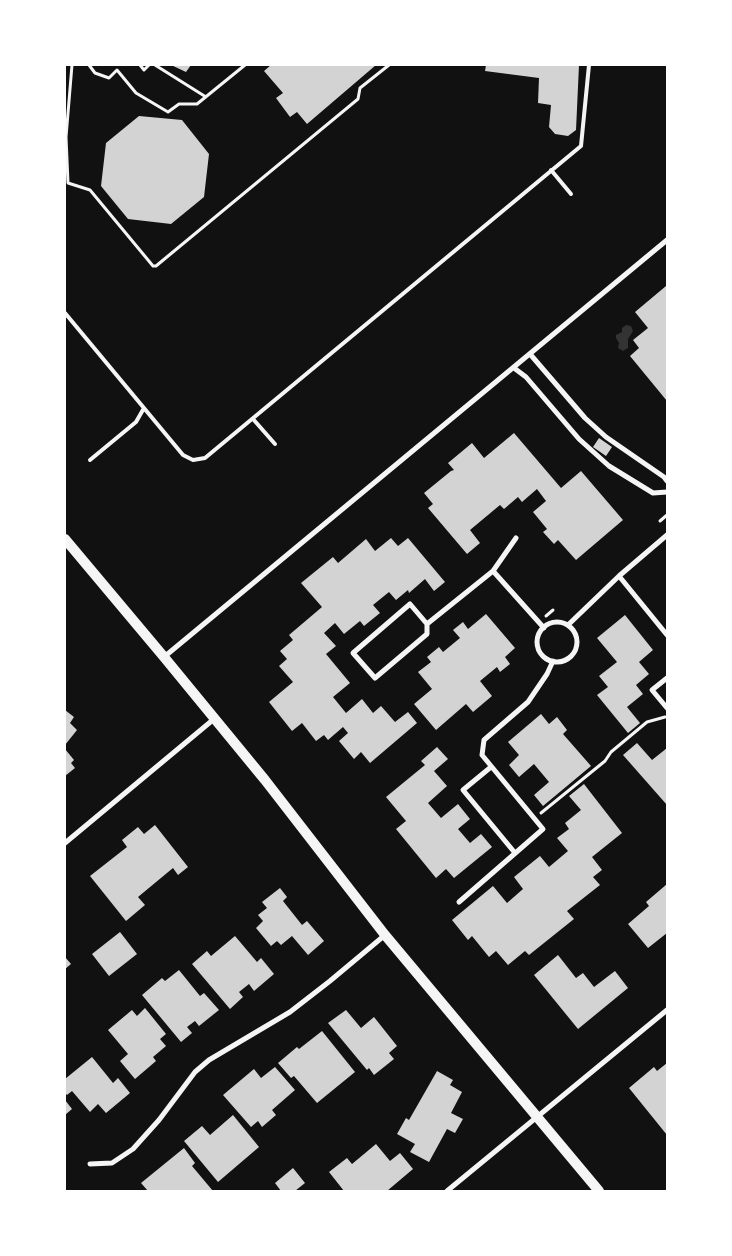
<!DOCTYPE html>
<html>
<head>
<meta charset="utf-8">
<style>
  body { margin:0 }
  #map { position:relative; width:732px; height:1256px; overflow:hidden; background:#111; font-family:"Space Grotesk",sans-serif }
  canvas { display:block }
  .frame { position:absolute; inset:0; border:66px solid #fff; pointer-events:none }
</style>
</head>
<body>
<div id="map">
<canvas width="732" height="1256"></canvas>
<div class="frame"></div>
</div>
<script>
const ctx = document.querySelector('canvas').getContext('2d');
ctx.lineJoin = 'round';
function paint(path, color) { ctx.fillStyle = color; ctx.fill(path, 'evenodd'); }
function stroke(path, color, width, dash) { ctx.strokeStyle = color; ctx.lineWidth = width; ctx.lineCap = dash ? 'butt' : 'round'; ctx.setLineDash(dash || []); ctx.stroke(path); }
const water = new Path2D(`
  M626 325 631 326 633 331 628 339V348L623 351 618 348 619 343 616 338V335L622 332V328Z`);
const building = new Path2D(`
  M171 65H191L186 72Z
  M271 65H376L307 124 297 112 290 117 276 98 283 93 264 71Z
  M486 65H579L576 130 568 136 555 134 549 127 551 105 538 103 539 78 485 71Z
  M139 116 182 120 209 154 204 197 171 224 128 219 101 186 106 143Z
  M666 286 667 287V401L630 356 639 348 633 340 648 328 635 312Z
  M514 433 561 488 581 471 623 520 576 560 558 540 554 544 543 532 547 529 533 512 546 501 537 489 522 502 518 497 504 509 500 505 470 530 480 543 467 554 428 508 433 504 424 493 451 471 454 470 448 463 472 443 484 458Z
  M599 438 612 447 606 456 593 447Z
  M391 538 398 546 408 538 445 582 434 591 425 579 409 593 408 590 396 600 389 592 373 605 380 613 364 626 360 621 344 634 335 623 324 633 336 646 326 654 350 683 333 697 346 713 362 699 373 713 381 706 395 722 408 712 417 723 370 763 361 752 354 759 339 741 348 733 343 727 328 740 324 735 316 741 302 723 292 731 269 702 293 682 279 666 287 659 280 651 293 640 289 635 322 607 301 583 333 557 338 563 366 539 375 551Z
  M486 614 515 648 505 657 510 664 500 672 497 667 480 681 492 696 473 712 466 704 436 730 414 704 432 689 418 672 431 662 427 657 439 647 443 652 460 638 453 630 463 622 468 629Z
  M625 615 653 650 639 662 649 674 636 685 643 694 627 707 640 723 628 733 597 695 608 687 599 676 617 662 597 638Z
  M65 710 74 717 70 723 77 730 65 745Z
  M541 714 549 724 557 717 567 730 563 734 591 766 543 806 534 795 549 782 534 764 519 777 509 765 519 755 508 742Z
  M637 743 652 760 667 748V805L623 755Z
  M437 747 448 759 434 771 447 786 428 803 441 818 458 804 470 819 458 829 470 843 481 834 492 847 454 878 446 869 436 878 396 829 406 821 386 797 425 765 421 761Z
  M65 749 74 760 71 763 75 768 65 776Z
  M584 784 622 833 592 857 602 870 593 877 600 885 567 911 574 919 529 955 525 951 508 965 496 951 489 957 472 936 468 940 452 920 493 886 507 903 523 889 514 877 540 856 549 867 568 851 557 838 569 829 565 823 581 810 569 796Z
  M155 825 188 867 178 875 173 868 138 897 145 905 126 921 90 876 127 847 122 840 138 827 144 834Z
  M667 884V933L648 948 628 924 649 906 646 902Z
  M280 888 287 897 283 901 302 925 307 921 324 941 308 955 292 936 281 945 277 941 271 946 256 928 263 921 258 915 267 908 262 902Z
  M120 932 137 954 109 976 92 954Z
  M235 936 257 962 261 958 274 974 254 991 249 984 239 992 243 997 230 1009 192 964 207 951 211 956Z
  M558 955 576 978 583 973 594 987 615 971 628 988 578 1029 534 975Z
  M65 957 71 964 65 969Z
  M179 970 200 996 204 993 219 1010 199 1026 195 1021 187 1027 192 1033 181 1042 142 995 162 978 165 981Z
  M145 1008 166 1034 160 1039 166 1046 153 1057 156 1061 135 1079 120 1061 128 1054 108 1030 132 1010 137 1016Z
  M346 1010 361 1028 374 1017 397 1046 389 1053 394 1059 374 1075 369 1068 367 1070 328 1023Z
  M322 1031 355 1072 317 1103 294 1076 291 1078 278 1063 297 1047 299 1049Z
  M92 1057 113 1083 118 1078 130 1093 106 1113 98 1104 90 1112 72 1091 67 1095 65 1093V1079Z
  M667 1063V1135L629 1088 654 1067 657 1071Z
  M275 1067 295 1090 272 1110 276 1115 262 1127 258 1121 251 1127 223 1095 254 1069 261 1078Z
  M437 1071 453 1080 450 1085 462 1092 451 1113 463 1119 455 1133 447 1129 429 1162 410 1152 415 1144 397 1134 406 1118 409 1120Z
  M65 1100 72 1109 65 1115Z
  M233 1115 259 1147 218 1182 184 1141 202 1126 210 1135Z
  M376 1144 390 1161 400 1153 413 1169 387 1191H344L329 1172 347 1158 352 1164Z
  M184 1148 195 1163 192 1166 213 1191H148L141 1183Z
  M293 1168 305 1183 295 1191H281L275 1183Z`);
const path = new Path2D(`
  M72 65 66 137 68 183 90 190 153 266H156L358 99 360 88 389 65
  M89 65 95 73 109 78 117 70 136 93 168 112 179 104H197L245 65
  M140 65 144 70 149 65
  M155 65 206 97
  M660 521 667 515
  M546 616 553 610
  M541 813 605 761 611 752 647 722 665 717`);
const service = new Path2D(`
  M551 170 571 194
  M65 313 183 455 193 460 205 458 581 146 589 65
  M253 419 275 444
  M90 460 136 422 144 408`);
const minor = new Path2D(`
  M530 354 585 418 606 437 664 477 667 481
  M514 368 526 377 579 439 609 466 653 493 667 492
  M516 538 493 571 544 628
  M619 576 667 635
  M537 642a20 20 0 1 1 40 0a20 20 0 1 1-40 0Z
  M427 624 410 604 353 653 375 678 427 634V624L493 571
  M568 625 619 576 667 535
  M164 657 667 240
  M667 678 652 690 667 708
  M491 767 463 790 515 853
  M65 843 214 719
  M459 902 543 829 482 755 484 740 528 702 547 674 553 661
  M90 1164 112 1163 133 1149 159 1120 195 1072 209 1060 290 1012 330 981 385 935
  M447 1191 667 1010`);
const secondary = new Path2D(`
  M65 539 164 657 265 780 385 935 599 1191`);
paint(water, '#333');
paint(building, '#d3d3d3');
stroke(path, '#f5f5f5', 3);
stroke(service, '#f5f5f5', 4);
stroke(minor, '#f5f5f5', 5);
stroke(secondary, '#f5f5f5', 10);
</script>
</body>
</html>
